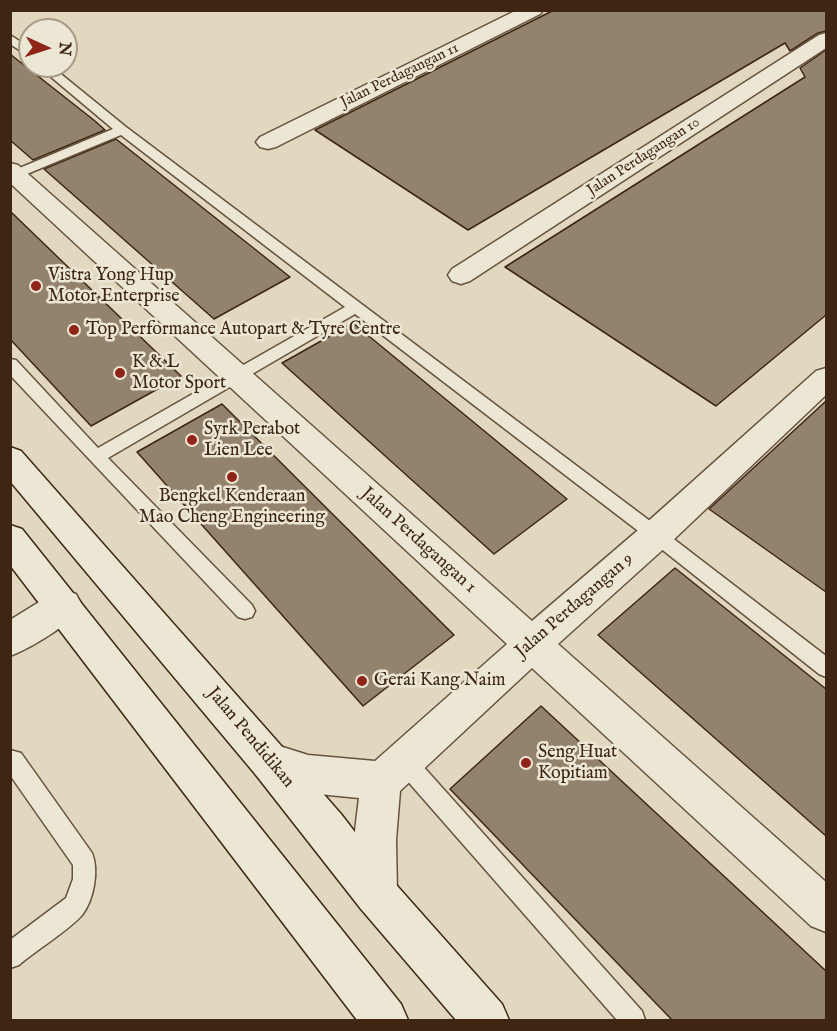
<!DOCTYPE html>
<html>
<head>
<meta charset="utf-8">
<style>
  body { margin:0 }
  #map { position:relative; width:837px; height:1031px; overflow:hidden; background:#e1d8bf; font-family:"IM FELL English",serif }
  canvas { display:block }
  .frame { position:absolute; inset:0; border:12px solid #3e2612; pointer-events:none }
  .north { position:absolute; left:18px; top:18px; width:60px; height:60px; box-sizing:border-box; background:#ece6d5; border:2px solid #a69987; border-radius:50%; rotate:93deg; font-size:16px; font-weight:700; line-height:24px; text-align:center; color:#3e2612 }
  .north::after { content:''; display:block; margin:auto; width:21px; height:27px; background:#8f2418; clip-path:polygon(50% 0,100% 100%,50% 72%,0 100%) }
</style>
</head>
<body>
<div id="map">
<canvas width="837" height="1031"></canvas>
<div class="frame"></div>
<div class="north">N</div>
</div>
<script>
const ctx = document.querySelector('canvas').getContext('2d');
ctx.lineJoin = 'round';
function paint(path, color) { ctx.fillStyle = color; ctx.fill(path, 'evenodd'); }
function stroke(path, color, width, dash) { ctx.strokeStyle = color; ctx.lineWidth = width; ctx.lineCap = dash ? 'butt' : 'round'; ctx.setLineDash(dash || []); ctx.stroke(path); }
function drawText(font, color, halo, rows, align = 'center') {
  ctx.font = font + ' "IM FELL English",serif'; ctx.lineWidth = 5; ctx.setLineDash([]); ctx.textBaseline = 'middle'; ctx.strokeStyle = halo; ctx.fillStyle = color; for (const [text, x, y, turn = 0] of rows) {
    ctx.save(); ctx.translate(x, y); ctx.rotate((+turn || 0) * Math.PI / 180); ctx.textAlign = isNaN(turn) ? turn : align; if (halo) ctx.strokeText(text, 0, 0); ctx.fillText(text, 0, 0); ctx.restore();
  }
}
const building = new Path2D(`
  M554 10H826V31L818 33 790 51 785 43 468 230 315 130Z
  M826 50V315L716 406 505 267 805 77 800 68Z
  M10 54 95 121 105 130 33 160 10 140Z
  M116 139 290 277 214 319 44 169Z
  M10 211 181 376 91 426 10 339Z
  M353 323 567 499 494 554 282 363Z
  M826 401V592L709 509Z
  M222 404 454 635 363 706 137 452Z
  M675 568 826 689V836L598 635Z
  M541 706 826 971V1020H672L450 789Z`);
const lane = new Path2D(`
  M10 35 30 48V57L10 44Z
  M38 66H51L126 127 662 530 826 656V677L819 674 650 540 355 314 108 458 252 605 255 611 252 617 245 619 238 617 10 375V359L16 360 98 448 345 307 121 135 10 181V172L113 129Z
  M10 750 21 753 92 853C99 870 94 900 82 915 69 930 35 951 19 965L10 968V940L66 898 73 879V865L10 775Z
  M405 752 413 755 642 1011 645 1020H617L397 769 394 762 397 755Z`);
const street = new Path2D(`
  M517 10H543L540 14 276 147 268 149 260 147 256 142 260 137Z
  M826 33V48L470 281 461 284 452 281 448 275 452 269 819 35Z
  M10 163 18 165 532 621 644 525 816 371 826 368V395L668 545 558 644 826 882V932L811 926 532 668 400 791 396 840 397 894 391 909 376 915 361 909C347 876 355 833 359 798L308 793 256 775 250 762 256 749 270 743 308 755 375 761 507 644 10 183Z
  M64 590 76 594 82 605C72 624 31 648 10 656V620L52 594Z`);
const secondary = new Path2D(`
  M10 447 21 451 284 749 341 814 391 879 502 1004 509 1020H456L361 909 256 775 10 481Z
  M10 525 22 529 401 1004 408 1020H357L10 565Z`);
const markers = [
  [36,286,6,"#8f2418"],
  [74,330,6,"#8f2418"],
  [120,373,6,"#8f2418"],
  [192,440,6,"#8f2418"],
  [232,477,6,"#8f2418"],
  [362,681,6,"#8f2418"],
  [526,763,6,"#8f2418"]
];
const farStreetnames = [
  ["Jalan Perdagangan 11",400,76,-26],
  ["Jalan Perdagangan 10",644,157,-33]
];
const poiNames = [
  ["Vistra Yong Hup",48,276],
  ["Motor Enterprise",48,297],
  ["Top Performance Autopart & Tyre Centre",86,330],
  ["K & L",132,363],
  ["Motor Sport",132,384],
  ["Syrk Perabot",204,430],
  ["Lien Lee",204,451],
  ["Bengkel Kenderaan",232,497,"center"],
  ["Mao Cheng Engineering",232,518,"center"],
  ["Gerai Kang Naim",374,681],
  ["Seng Huat",538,753],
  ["Kopitiam",538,774]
];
const streetNames = [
  ["Jalan Perdagangan 1",418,541,42],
  ["Jalan Perdagangan 9",575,606,-41],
  ["Jalan Pendidikan",250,738,50]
];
paint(building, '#93836c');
stroke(building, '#3e2612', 1.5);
stroke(lane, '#67523d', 3);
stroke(street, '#67523d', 3);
stroke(secondary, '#3e2612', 3);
paint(lane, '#ece6d5');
paint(street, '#ece6d5');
paint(secondary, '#ece6d5');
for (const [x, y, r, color] of markers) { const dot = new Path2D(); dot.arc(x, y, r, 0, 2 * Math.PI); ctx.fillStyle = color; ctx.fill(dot); stroke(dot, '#ece6d5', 2); }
drawText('15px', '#3e2612', '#ece6d5', farStreetnames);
drawText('18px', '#3e2612', '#ece6d5', poiNames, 'left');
drawText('18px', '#3e2612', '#ece6d5', streetNames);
</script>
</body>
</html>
